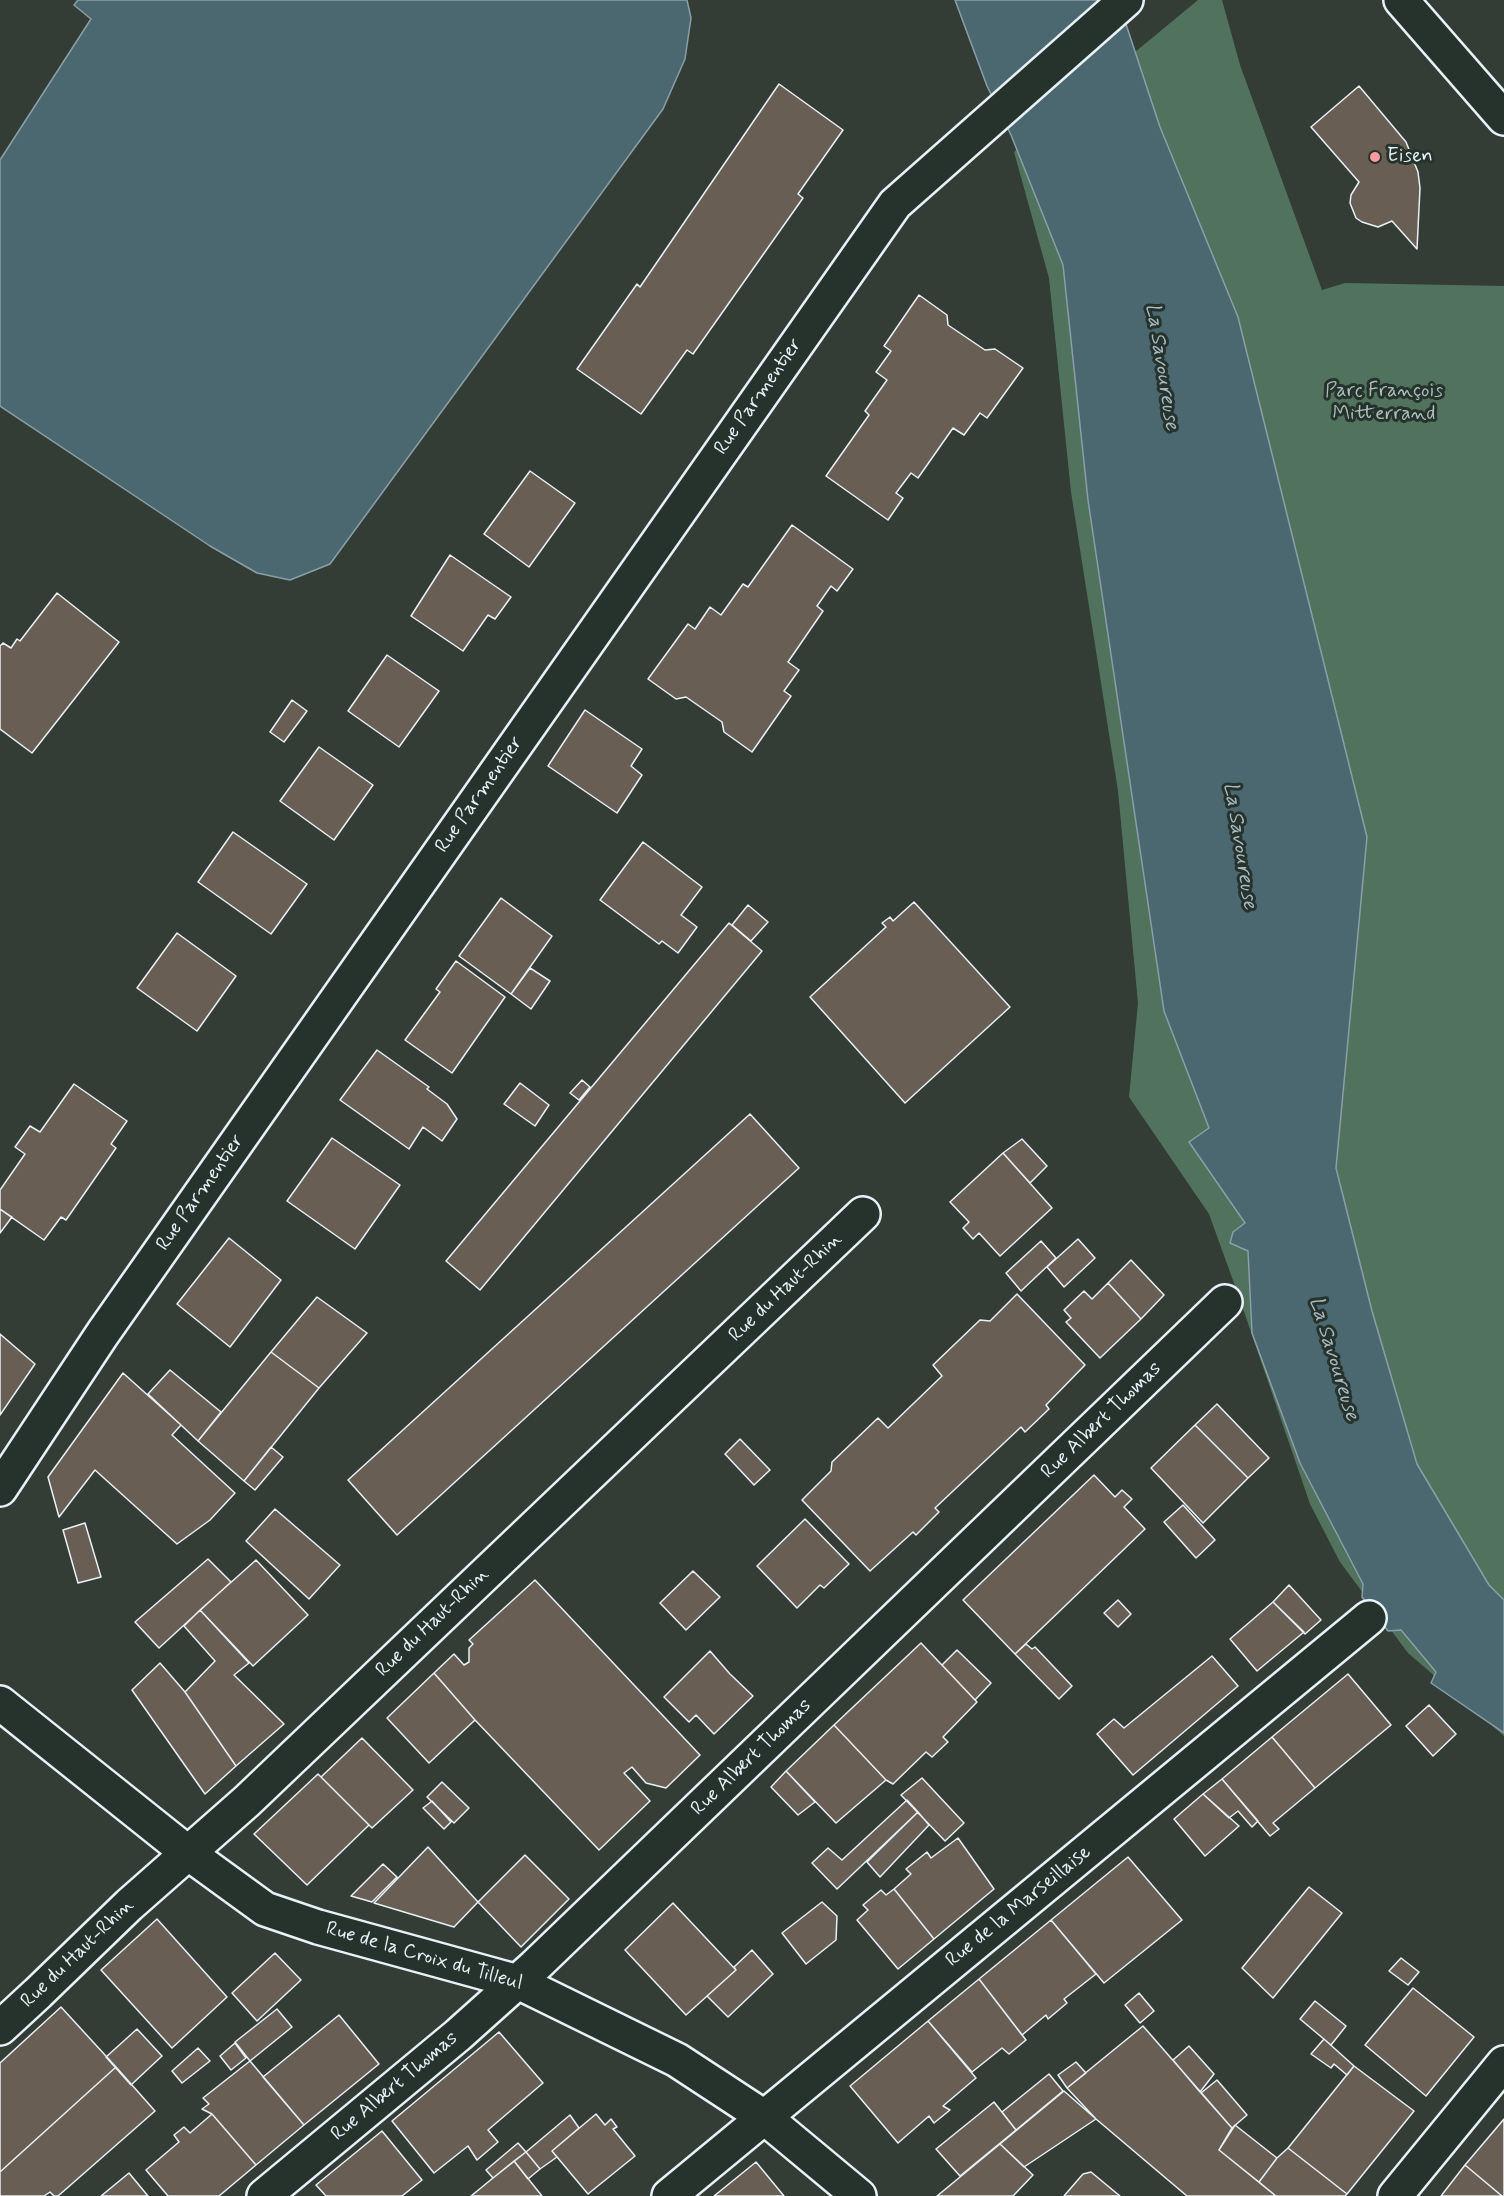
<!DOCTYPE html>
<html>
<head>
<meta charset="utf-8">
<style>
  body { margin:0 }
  canvas { display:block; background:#333c35 }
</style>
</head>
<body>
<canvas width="1504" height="2196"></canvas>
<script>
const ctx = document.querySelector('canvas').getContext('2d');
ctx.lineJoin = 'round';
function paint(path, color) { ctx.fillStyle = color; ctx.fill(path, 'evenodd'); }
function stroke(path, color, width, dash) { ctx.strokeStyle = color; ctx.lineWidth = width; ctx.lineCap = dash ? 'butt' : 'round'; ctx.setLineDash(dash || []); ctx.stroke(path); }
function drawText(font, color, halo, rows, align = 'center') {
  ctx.font = font + ' Mynerve,sans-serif'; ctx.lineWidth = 6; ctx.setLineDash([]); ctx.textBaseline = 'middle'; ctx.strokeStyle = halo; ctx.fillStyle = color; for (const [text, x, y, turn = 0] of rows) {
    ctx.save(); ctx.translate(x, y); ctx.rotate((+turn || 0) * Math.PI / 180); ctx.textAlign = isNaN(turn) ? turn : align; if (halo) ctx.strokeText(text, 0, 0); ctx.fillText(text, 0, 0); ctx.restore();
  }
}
const green = new Path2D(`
  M1198 0H1222L1240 65 1322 290 1345 283 1504 286V1736L1408 1653 1340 1562 1310 1504 1239 1297 1209 1214 1129 1097 1138 1003 1118 791 1071 492 1049 278 1014 152Z`);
const water = new Path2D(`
  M78 0H687L691 18 685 59 663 109 330 564 290 580 257 573 210 546 0 406V160L91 19 74 5Z
  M955 0H1118L1160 127 1238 317 1367 837 1336 1168 1372 1311 1417 1464 1489 1585 1504 1600V1733L1431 1683 1436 1672 1401 1630 1388 1631 1362 1597 1363 1584 1300 1463 1252 1333 1248 1251 1230 1243 1233 1232 1245 1223 1189 1142 1209 1128 1164 1011 1088 500 1063 265 1011 135 987 86Z`);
const building = new Path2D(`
  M779 84 843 130 798 194 803 198 693 354 687 350 641 414 577 369 637 284 640 287Z
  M1359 86 1406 142 1418 172 1420 188 1417 249 1392 221 1378 227 1362 222 1356 218 1350 203 1351 195 1359 182 1311 127Z
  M919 295 947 315 948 325 985 350 995 349 1023 368 987 418 980 413 964 435 953 428 918 478 911 473 896 493 903 498 888 520 826 476 869 415 865 411 887 380 876 372 891 351 884 346Z
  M530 471 575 503 529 567 484 534Z
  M792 525 853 569 837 591 831 586 817 606 823 611 788 662 799 670 784 691 791 696 752 752 724 732 722 722 686 697 676 699 648 679 688 624 695 629 710 607 721 615 743 584 748 587Z
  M450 555 511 597 495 619 488 615 463 651 411 616Z
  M57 593 119 642 32 753 0 729V646L3 643 11 648 17 639 20 641Z
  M387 655 439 691 399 747 348 711Z
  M292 700 307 711 284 742 270 732Z
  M585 710 642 749 631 766 642 775 617 813 548 766Z
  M319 747 373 785 334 840 280 801Z
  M233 832 307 884 271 934 198 882Z
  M643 842 702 887 681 915 697 927 678 953 662 941 659 944 600 900Z
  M501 898 552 936 511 994 459 956Z
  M914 902 1010 1007 905 1103 810 997 886 927 882 923 890 917 893 921Z
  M748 905 768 922 751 941 732 925Z
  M729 923 762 951 480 1290 446 1261Z
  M177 933 236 976 197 1031 137 988Z
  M456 961 505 997 452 1073 405 1040 440 992 436 989Z
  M530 968 550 981 531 1009 511 994Z
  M377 1050 429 1087 427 1089 447 1104 457 1119 442 1141 423 1127 409 1149 340 1100Z
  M582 1080 590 1087 579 1100 570 1093Z
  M520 1083 549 1105 535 1126 504 1104Z
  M74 1084 127 1121 111 1144 116 1148 66 1220 61 1217 44 1240 0 1209V1190L25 1154 15 1147 30 1126 40 1132Z
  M750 1114 799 1168 397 1535 348 1480Z
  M332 1138 400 1185 355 1249 287 1201Z
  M1022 1139 1047 1166 1030 1183 1003 1153Z
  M1003 1153 1052 1208 1000 1256 979 1233 973 1239 963 1228 969 1222 950 1202Z
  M0 1209 12 1217 0 1233Z
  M229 1238 281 1280 230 1347 177 1304Z
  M1078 1239 1095 1258 1064 1287 1047 1267Z
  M1041 1241 1056 1258 1021 1291 1006 1273Z
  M1131 1260 1164 1295 1141 1319 1108 1283Z
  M1108 1283 1141 1319 1100 1358 1066 1322 1071 1318 1064 1310 1084 1291 1092 1299Z
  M1017 1294 1085 1365 1046 1405 1049 1409 1025 1432 1021 1427 935 1508 939 1512 916 1535 913 1532 870 1571 802 1500 831 1471 832 1462 878 1418 888 1428 942 1376 933 1365 980 1320 990 1321Z
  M317 1297 367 1333 319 1388 271 1352Z
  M0 1334 35 1364 0 1415Z
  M271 1352 319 1388 244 1481 198 1441Z
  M170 1370 221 1412 198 1441 148 1394Z
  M123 1373 181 1425 172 1435 235 1493 210 1520 177 1544 95 1470 59 1517 48 1477Z
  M1217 1404 1269 1458 1248 1478 1195 1425Z
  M1195 1425 1248 1478 1203 1523 1151 1468Z
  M740 1439 770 1470 754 1485 725 1454Z
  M271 1447 283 1457 255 1490 244 1481Z
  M1094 1475 1115 1497 1122 1490 1132 1499 1124 1507 1145 1529 1015 1654 963 1600Z
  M1183 1505 1215 1540 1196 1558 1164 1522Z
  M275 1509 340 1565 309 1599 246 1541Z
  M805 1519 849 1564 824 1588 820 1585 797 1608 757 1566Z
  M85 1523 101 1577 78 1583 63 1530Z
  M208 1559 231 1582 159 1648 135 1622Z
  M256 1560 308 1615 253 1666 200 1610Z
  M693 1571 720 1597 686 1630 660 1603Z
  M535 1580 700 1755 666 1788 646 1783 632 1767 624 1773 650 1801 599 1850 475 1720 434 1673 454 1654 464 1665 469 1662V1648L473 1644 469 1640Z
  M1289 1585 1321 1620 1305 1634 1273 1602Z
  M1118 1600 1131 1614 1118 1627 1104 1613Z
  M1273 1602 1304 1632 1257 1671 1230 1639Z
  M200 1610 249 1663 234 1675 284 1724 236 1766 185 1692 215 1661 184 1626Z
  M921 1643 977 1702 943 1737 948 1742 932 1757 926 1752 893 1784 886 1780 834 1725Z
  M1026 1644 1032 1649 1035 1647 1072 1686 1059 1699 1015 1654Z
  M957 1650 991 1683 975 1700 942 1665Z
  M710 1651 730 1674 753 1696 714 1734 696 1715 689 1722 664 1697Z
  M1212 1656 1238 1686 1133 1775 1097 1734 1114 1719 1124 1728Z
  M160 1663 185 1692 236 1766 205 1794 132 1690Z
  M434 1673 475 1720 429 1763 387 1718Z
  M1348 1674 1391 1725 1315 1788 1272 1737Z
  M1429 1705 1456 1734 1433 1756 1406 1726Z
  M834 1725 886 1780 836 1823 786 1771Z
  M1272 1737 1315 1788 1273 1823 1279 1829 1270 1836 1222 1779Z
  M362 1738 413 1790 372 1828 321 1777Z
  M786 1771 815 1802 798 1815 771 1787Z
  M318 1774 369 1825 307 1885 254 1834Z
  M922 1778 964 1823 945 1841 901 1795Z
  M1222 1779 1258 1821 1252 1827 1238 1811 1229 1818 1203 1794Z
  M442 1782 469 1808 454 1823 427 1797Z
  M1203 1794 1239 1826 1205 1856 1174 1819Z
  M907 1800 918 1812 837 1889 812 1863 828 1848 842 1860Z
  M432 1801 451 1822 444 1829 423 1808Z
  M918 1812 929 1825 880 1877 867 1862Z
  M958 1838 994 1889 934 1939 894 1889 911 1874 906 1869 927 1852 931 1858Z
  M428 1847 478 1902 454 1927 374 1903Z
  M525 1855 569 1899 521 1947 478 1902Z
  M1128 1857 1182 1920 1104 1983 1051 1920Z
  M383 1864 397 1877 372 1902 351 1896Z
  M1309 1887 1342 1913 1273 1998 1242 1968Z
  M894 1889 934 1939 898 1969 857 1920 868 1910 863 1905 881 1890 886 1895Z
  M822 1902 837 1916 836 1940 806 1964 782 1933Z
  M673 1903 736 1970 686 2015 625 1950Z
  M157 1919 227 1997 172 2048 101 1970Z
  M1051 1920 1096 1974 1064 1999 1067 2003 1048 2019 1046 2015 1022 2035 979 1979Z
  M752 1950 773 1974 728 2017 707 1996 736 1970 734 1967Z
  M275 1953 301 1980 257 2021 232 1993Z
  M1401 1958 1419 1972 1408 1985 1389 1971Z
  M979 1979 1026 2040 1009 2054 1002 2048 972 2072 928 2021Z
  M1413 1988 1474 2037 1426 2096 1365 2045Z
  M1139 1993 1154 2011 1140 2023 1125 2005Z
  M1315 2001 1346 2026 1331 2045 1300 2019Z
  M61 2007 116 2067 0 2172V2063Z
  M277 2009 292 2027 250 2061 235 2042Z
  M339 2015 379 2064 304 2125 263 2077Z
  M928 2021 976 2078 943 2106 950 2110 934 2123 929 2116 898 2143 850 2086Z
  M1143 2026 1232 2128 1219 2150 1276 2196H1187L1096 2119 1067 2088Z
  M137 2029 162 2056 131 2085 106 2057Z
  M499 2032 543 2083 488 2130 498 2142 477 2160 468 2146 434 2173 392 2121Z
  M1324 2039 1354 2066 1347 2075 1334 2064 1331 2068 1311 2054Z
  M235 2043 246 2058 231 2070 220 2056Z
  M1189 2046 1214 2074 1200 2092 1173 2060Z
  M198 2048 210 2061 182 2083 172 2071Z
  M250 2061 304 2125 256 2165 212 2114 202 2109 209 2104 203 2098Z
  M1076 2062 1086 2073 1067 2088 1058 2075Z
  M1354 2066 1414 2111 1347 2194 1288 2148Z
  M116 2067 155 2111 58 2196H54L50 2192 44 2196H0V2172Z
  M1049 2074 1063 2091 1016 2130 1002 2112Z
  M1217 2080 1247 2115 1232 2128 1201 2093Z
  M1064 2091 1096 2119 1024 2167 1000 2144Z
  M994 2102 1016 2130 960 2176 936 2149Z
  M212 2114 256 2165 219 2196H168L146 2170 179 2142 174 2135 184 2127 190 2133Z
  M596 2114 605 2125 611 2119 617 2127 613 2129 635 2156 588 2194 552 2151Z
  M570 2115 579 2128 552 2151 557 2157 540 2169 526 2152Z
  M1504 2119V2196H1502L1465 2165Z
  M1235 2125 1277 2158 1259 2182 1219 2150Z
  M382 2131 422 2180 402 2196H326L316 2185Z
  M518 2143 526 2152 493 2178 486 2170Z
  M1000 2144 1033 2175 1013 2196H937Z
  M1288 2148 1347 2194 1345 2196H1276L1259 2182 1277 2158Z
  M526 2152 540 2169 528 2179 514 2161Z
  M514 2161 542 2196H471L493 2178Z
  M756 2162 784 2196H714Z
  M1465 2165 1502 2196H1441Z
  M1091 2172 1120 2196H1064L1083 2174Z
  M129 2173 148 2196H101Z`);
const minor = new Path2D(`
  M1401 0 1504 118
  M0 1489 103 1333 895 204 1126 0
  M0 1703 188 1853 265 1909 318 1927 518 1982 677 2060 764 2117 859 2196
  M0 2028 38 1993 129 1905 247 1801 863 1214
  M264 2196 458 2035 535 1966 1225 1302
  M669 2196 1369 1618
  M1395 2196 1504 2063`);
const markers = [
  [1375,157,6,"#ff9aa2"]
];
const poiNames = [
  ["Eisen",1387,157]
];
const parkNames = [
  ["Parc François",1384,392],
  ["Mitterrand",1384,415]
];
const streetNames = [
  ["Rue Parmentier",759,397,-55],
  ["Rue Parmentier",480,795,-55],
  ["Rue Parmentier",201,1193,-55],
  ["Rue du Haut-Rhin",786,1288,-44],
  ["Rue Albert Thomas",1102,1421,-44],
  ["Rue du Haut-Rhin",433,1623,-44],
  ["Rue Albert Thomas",752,1758,-44],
  ["Rue de la Marseillaise",1019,1907,-39],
  ["Rue du Haut-Rhin",78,1954,-44],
  ["Rue de la Croix du Tilleul",424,1957,16],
  ["Rue Albert Thomas",395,2087,-40]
];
const waterNames = [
  ["La Savoureuse",1161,367,81],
  ["La Savoureuse",1239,846,81],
  ["La Savoureuse",1333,1359,73]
];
paint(green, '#51725d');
paint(water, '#4b6871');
stroke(water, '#8a9fa7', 1.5);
paint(building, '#685e53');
stroke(building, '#e8f1f8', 1.5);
stroke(minor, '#e8f1f8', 38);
stroke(minor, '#26332d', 33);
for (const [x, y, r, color] of markers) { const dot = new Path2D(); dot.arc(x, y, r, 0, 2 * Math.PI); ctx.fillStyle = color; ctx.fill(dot); stroke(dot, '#26332d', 2); }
drawText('20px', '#e8f1f8', '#26332d', poiNames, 'left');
drawText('20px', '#acbeba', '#26332d', parkNames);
drawText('20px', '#e8f1f8', '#26332d', streetNames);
drawText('italic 21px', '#a9bac2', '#26332d', waterNames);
</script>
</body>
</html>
